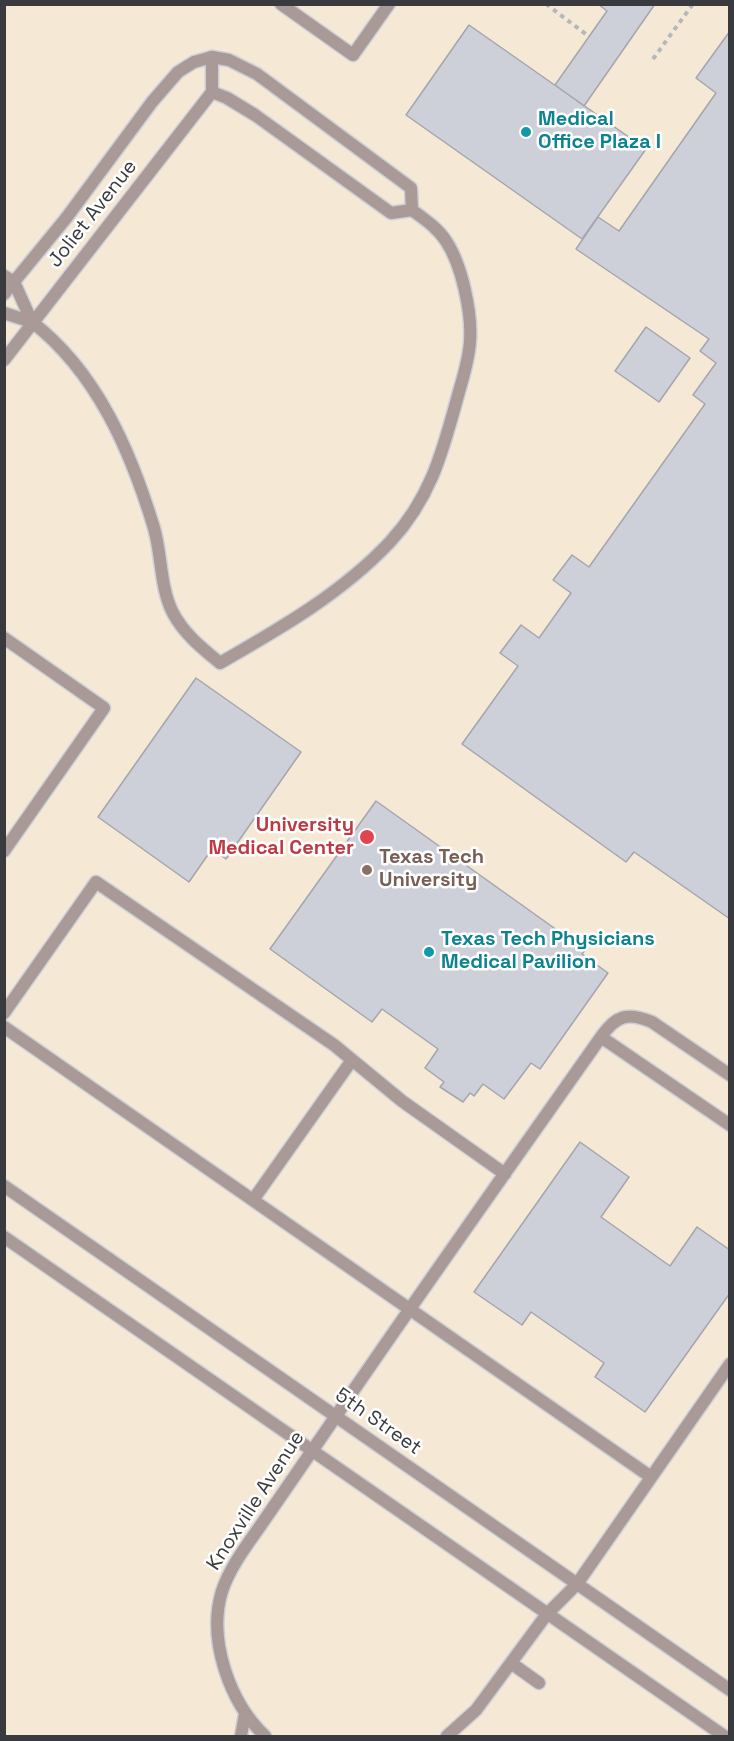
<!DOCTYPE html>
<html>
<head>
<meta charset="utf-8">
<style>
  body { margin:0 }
  #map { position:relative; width:734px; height:1741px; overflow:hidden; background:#f2f4fd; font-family:"Space Grotesk",sans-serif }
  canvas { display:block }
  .frame { position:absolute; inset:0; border:6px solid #393a3d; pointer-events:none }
</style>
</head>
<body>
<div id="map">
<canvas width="734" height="1741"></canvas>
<div class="frame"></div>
</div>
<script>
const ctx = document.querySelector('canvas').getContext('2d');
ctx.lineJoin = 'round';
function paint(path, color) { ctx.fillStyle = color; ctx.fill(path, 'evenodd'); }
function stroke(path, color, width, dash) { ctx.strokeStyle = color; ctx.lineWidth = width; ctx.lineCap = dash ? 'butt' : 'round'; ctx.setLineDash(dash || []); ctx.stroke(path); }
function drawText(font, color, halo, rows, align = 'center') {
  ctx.font = font + ' "Space Grotesk",sans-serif'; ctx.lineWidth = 5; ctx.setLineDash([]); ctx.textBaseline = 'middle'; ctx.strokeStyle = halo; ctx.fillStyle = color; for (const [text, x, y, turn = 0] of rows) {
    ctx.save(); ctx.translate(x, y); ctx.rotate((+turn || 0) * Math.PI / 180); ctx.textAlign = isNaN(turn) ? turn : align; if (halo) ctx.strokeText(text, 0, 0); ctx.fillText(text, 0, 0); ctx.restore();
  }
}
const education = new Path2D(`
  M5 5H729V1736H5Z`);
const building = new Path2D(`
  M598 4H655L584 106 555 85 607 11Z
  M469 25 646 149 582 239 406 115Z
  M730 31V919L634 852 626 862 462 744 518 666 500 653 521 625 539 638 571 593 553 580 572 555 589 567 705 404 693 395 716 363 700 351 709 339 576 249 598 217 619 231 716 93 696 78Z
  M646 327 690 358 659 402 615 371Z
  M196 678 301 752 226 859 212 849 189 882 98 817Z
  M376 801 585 950 582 954 608 973 540 1069 531 1063 504 1099 483 1084 474 1096 470 1093 463 1102 440 1087 444 1082 425 1068 438 1049 382 1009 372 1022 270 949Z
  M580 1142 629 1177 601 1217 670 1266 697 1227 730 1250V1293L645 1412 595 1377 604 1363 531 1312 522 1325 474 1292Z`);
const path = new Path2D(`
  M546 4 587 35
  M653 59 693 4`);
const service = new Path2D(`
  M281 4 353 55 389 4
  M212 57 229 60 257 74 411 188 412 210
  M32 322C97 372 131 452 154 528 162 556 160 588 173 613 184 634 203 649 220 663 281 628 342 593 390 542 430 499 442 454 457 399 462 380 469 361 470 341 472 313 462 265 446 241 438 228 424 219 412 210L391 213 255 115 227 98 212 92
  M4 638 104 708 4 851
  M4 1013 96 882 334 1045 402 1101 505 1174
  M4 1027 651 1477
  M601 1037C616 1015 628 1012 652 1022L730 1075
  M253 1200 352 1060
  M511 1663 539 1683
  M241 1736 245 1714
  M265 1736C230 1703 207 1640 222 1591 230 1567 247 1545 261 1525 282 1495 302 1465 323 1435 414 1301 508 1169 601 1037L730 1125
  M447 1736 476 1710 547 1614 577 1584 730 1364`);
const minor = new Path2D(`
  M4 276 14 282 32 322
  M4 294 67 217 152 102 178 72 194 62 212 57V92L4 360
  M4 313 32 322
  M4 1186 730 1690
  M4 1237 724 1736`);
const markers = [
  [526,132,6,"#0f9aa8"],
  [367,837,8,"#e0444e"],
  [367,870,6,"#8d6e63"],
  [429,952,6,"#0f9aa8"]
];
const cultureNames = [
  ["Medical",538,120],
  ["Office Plaza I",538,143],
  ["Texas Tech Physicians",441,940],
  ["Medical Pavilion",441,963]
];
const streetNames = [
  ["Joliet Avenue",93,214,-52],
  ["5th Street",378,1422,35],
  ["Knoxville Avenue",256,1501,-57]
];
const healthNames = [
  ["University",354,826],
  ["Medical Center",354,849]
];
const educationNames = [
  ["Texas Tech",379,858],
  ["University",379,881]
];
paint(education, '#f5e9d5');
paint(building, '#ced0d9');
stroke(building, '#a4a5ae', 1.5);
stroke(service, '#cdcfd7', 15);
stroke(minor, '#cdcfd7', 15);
stroke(path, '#b5b7be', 4, [4.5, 4.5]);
stroke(service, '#a99997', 12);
stroke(minor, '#a99997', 12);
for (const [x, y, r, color] of markers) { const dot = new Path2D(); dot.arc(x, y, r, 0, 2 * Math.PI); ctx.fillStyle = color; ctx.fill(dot); stroke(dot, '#fff', 2); }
drawText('bold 20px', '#0d838f', '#fff', cultureNames, 'left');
drawText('20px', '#393a3d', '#fff', streetNames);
drawText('bold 20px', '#be3a42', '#fff', healthNames, 'right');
drawText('bold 20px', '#785e54', '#fff', educationNames, 'left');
</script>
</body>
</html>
